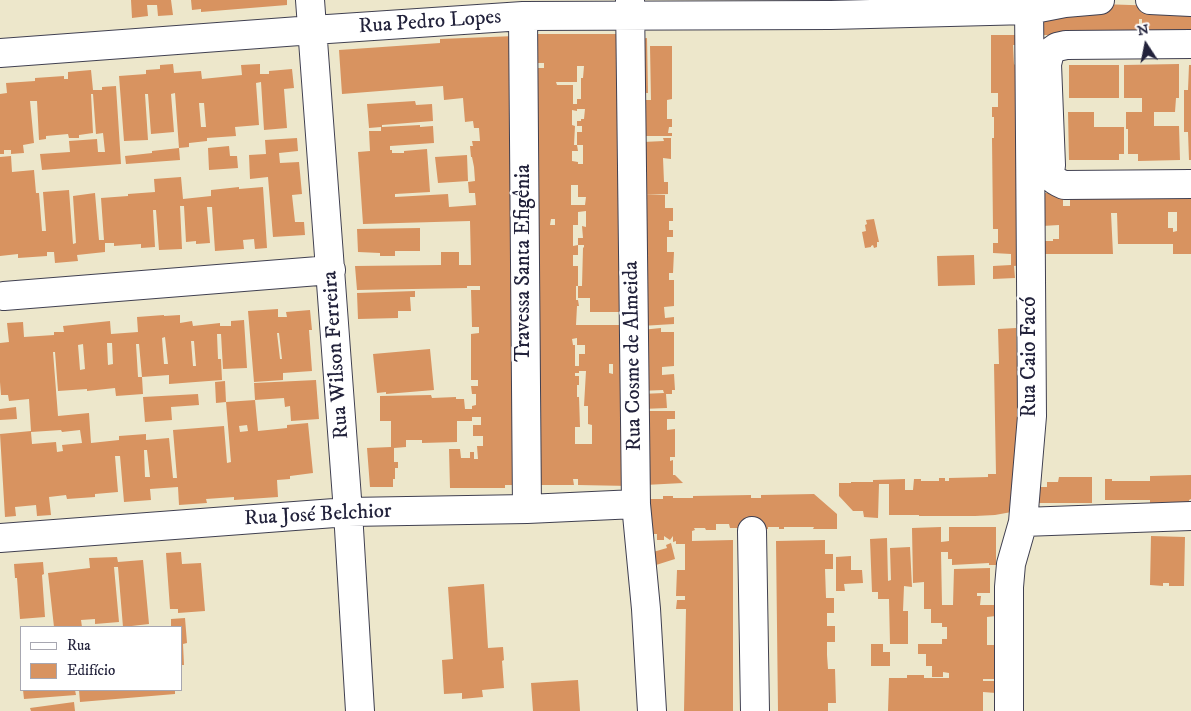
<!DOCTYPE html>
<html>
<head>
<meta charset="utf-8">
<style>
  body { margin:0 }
  #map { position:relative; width:1191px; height:711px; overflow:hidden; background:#ede7cb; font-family:"IM FELL DW Pica",serif }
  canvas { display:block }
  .legend { position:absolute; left:20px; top:626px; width:162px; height:65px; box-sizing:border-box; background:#fff; border:1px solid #a7a7b1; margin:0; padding:6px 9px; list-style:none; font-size:15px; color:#22223b }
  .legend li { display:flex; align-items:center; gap:10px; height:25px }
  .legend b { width:25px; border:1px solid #a7a7b1 }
  .north { position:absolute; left:1121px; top:20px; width:50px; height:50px; -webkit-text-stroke:4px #fff; paint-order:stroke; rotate:349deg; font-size:14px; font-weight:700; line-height:20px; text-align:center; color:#22223b }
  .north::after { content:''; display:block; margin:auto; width:18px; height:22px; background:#22223b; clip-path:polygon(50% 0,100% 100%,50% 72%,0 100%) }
</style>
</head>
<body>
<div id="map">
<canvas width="1191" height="711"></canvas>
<ul class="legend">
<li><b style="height:6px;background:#fff"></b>Rua</li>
<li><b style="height:14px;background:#d89360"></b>Edifício</li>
</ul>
<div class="north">N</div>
</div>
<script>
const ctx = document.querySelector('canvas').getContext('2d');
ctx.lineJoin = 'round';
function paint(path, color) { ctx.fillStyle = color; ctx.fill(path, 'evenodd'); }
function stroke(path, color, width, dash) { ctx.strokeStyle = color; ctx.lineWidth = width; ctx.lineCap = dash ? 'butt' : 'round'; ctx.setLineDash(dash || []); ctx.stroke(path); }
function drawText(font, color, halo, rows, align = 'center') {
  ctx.font = font + ' "IM FELL DW Pica",serif'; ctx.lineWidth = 5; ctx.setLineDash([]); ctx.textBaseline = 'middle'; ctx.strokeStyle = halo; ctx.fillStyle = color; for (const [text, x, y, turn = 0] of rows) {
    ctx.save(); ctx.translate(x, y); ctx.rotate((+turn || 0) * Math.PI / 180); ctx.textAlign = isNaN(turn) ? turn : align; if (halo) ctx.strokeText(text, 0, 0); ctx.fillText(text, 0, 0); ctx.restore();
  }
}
const building = new Path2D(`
  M131 0H171L173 15 158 16 157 5H147L148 16 132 18Z
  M191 0H287V5L201 12V9L192 10Z
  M1100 4 1191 7V35H1142V19H1139V32L1100 35H1040V15Z
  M534 34H626V312H590V298H578V286H582L583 248 584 247V245H578V238H583L582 226 586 227V211L578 212V225H573V246L578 245V255H573V266H578V286H576V300H578L579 306H577L576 325H622L631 486 578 485V479H573L574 485H536L534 68H544V63H534ZM577 66H584L583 78H581V99H577V104H573V85H557L556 82H577ZM577 109H585L584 119H581V121H577V126H582V132H577V145H583V164H578V162L572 161V151H578L577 145H574L575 126 572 125V110L577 111ZM571 185H578V197H586L585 205H571ZM551 219H555V225H550ZM577 338V345H585V354H579V366H575V345H573L572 339ZM609 364H613V374L609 373ZM579 371H586L584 406H588V424L592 425V444H575V427H580L579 397H577V385H579V376H575V373H579Z
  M991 35H1017V45H1013L1014 64 1015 65 1023 265 1014 266 1015 278 993 279V266L1011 265V254L993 253V243H998V229H993L992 138H994V117H992V107H998V93H991Z
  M515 36 519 485H505V488H450L449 449H460L461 458H470V452H474V459H478L477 446H483V436H473V425H481V417H472V421H457V442L422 443V440H406V447L394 448V462H398V468H395V479H393V487H370L367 448 391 447V421H380V396L431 395 432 398 456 397V399H464L465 409H472V406L476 405V394H472L471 386H478V380H471V334L479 333V327H472L471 290H480V286H467V288L357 290 355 266 441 265V252H459V265H471L470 221 363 224 358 152 370 151 369 131H381V127L369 128 367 104 415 101 416 105 432 104 433 121 382 125V127L420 125V127L433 126 434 143 390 146V150H392V153H404V151L427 149 430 192 395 194V197L448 194 449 207 476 205 475 193H469L468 182 475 181 474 167 472 157H471L470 146H473L472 141H480L479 128H474L473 121 465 122 463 98 444 100 443 86 342 94 339 50 440 43V39Z
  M647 38 648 93H646V100H651L650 46H672V99L667 100V119H672V127H669L668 133H672V136H638L639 39Z
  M173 64 174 73 201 71 202 79 242 75 241 65 260 64V74H269V71L292 69 294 88 284 89 287 128 264 130 261 82 256 83 259 125 235 127 236 136 207 138V141L189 143V147L179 148 175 93 171 94 174 132 151 134 148 94H145L148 140 124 141 119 76 146 74V70L160 69V65ZM199 103H204L206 127H201Z
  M1179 64V98H1176L1175 112H1154V126H1179L1180 160 1138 161V154H1128V129H1126V112H1142V98H1124V65Z
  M1069 65H1119V98H1069Z
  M1189 65H1191V160H1189L1188 132H1184V90H1188Z
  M91 70 93 90H102V87L116 86 121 164 42 170 40 154 70 152 69 141 97 139 98 152H105L103 133 96 134 93 94H91L93 133 79 135V138H69L68 134 46 136V139L39 140 37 101H30L34 143 23 145 24 153 11 154V150H4V154H0V94L7 93 6 83 35 81V78L64 76V79H68V72Z
  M1068 112H1094V127H1124V154H1119V160H1069Z
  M297 138 298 151 279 153 280 163 299 162 302 194 292 195 295 222H304L305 235 273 237 268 177 250 179 249 155 266 154 265 140Z
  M663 138H671V159L663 158 664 182H668V194L644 195 643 142 664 141Z
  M229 146 230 156H237L238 168 209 170 208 148Z
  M179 148 180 160 126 164 125 156 152 153V151Z
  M467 155 468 181 438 183 435 157Z
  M11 156 12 172 34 170 36 193H39L42 231H46L43 192 69 190 73 244 76 243 73 196 95 193 99 240H104L101 198 128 196V194L155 192 154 179 181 177 183 199 211 196V190L239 187V189L263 187 267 248 255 249 254 239 243 240 244 249 215 251 212 207H207L210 243 196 244V241L186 242 184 206H180L182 249 159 250 156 210H153L155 247 141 248V244L114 246V243H105V252L77 255 78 261 55 263 54 252H47V256L18 258V254L0 256V157Z
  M1041 193H1063V206H1070V193H1191V254H1173V244H1118L1117 213H1111L1113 254H1042V241H1053V239H1059V225L1042 226ZM1168 212H1177V231L1173 232V228H1168Z
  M640 195H665V208H673V221H669V230H673V237H667V252H674L673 273H669V280H674V306L664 307 665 318 674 317V324L641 326Z
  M874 219 879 242H877V247L874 248 873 245 871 246V247L865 248 862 232 866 231 865 225 867 224 866 220Z
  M420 228V251H395V256H380V253L358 252 357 229Z
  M974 255 975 285 938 286 937 256Z
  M415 291V297H410L411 311H398V318L358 319 357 293Z
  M278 309V317H287L286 312 310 310 312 330H309L312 371 283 373V380L254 382 248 311ZM277 333H279L282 359H280Z
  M164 315V316L180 315V323L192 321 193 326 220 323V326H231V321L244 320 247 368 223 369 221 334H217L218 359H221L222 380 169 384V375L142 377 143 394 116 396 115 388 87 391V389L58 391 55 352H53L58 416 89 413 91 443 119 440V436L146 434V440L169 438 173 478H177L173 430 224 426 227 463 231 462 226 402 216 403 215 382 225 381 226 402 255 400 258 431 287 428V425L308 423 313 473 290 476V479L277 480 278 497 234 500V497L206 499 207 503 179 505 178 487 150 489 151 500 124 502 120 456H115L118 492 95 494V497L67 499 66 495 49 497 51 515 37 516 36 505 15 507 16 516 5 517 0 434 31 431 29 399 9 401 8 395H1L0 382V343L9 342 7 323 23 322 24 337 54 335V332H64L63 326 110 321 111 334 138 332 137 317ZM165 337 168 364H164L162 338ZM191 341H194L196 366H193ZM107 343H112L113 364 108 365ZM83 344 85 369 80 370 78 345ZM136 344H139L142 377H138ZM247 425 248 431 240 432 239 426ZM61 430 62 432 80 430 82 443 62 445 63 451 57 452 56 442 32 444 31 432ZM144 450H147L150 477H145Z
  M661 328V332H674V366L662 367V375L674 374 675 390H672V394H666L667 408 642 409 641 394 664 393 663 390 639 391 641 330Z
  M1016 328 1017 364 1023 363 1017 511 995 515 975 516H919V515H889V484H879L878 518 864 517 863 511H853L839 496V483H851V482H873V480L905 479V490H913L914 479H921V481H939V478H945V481H949V478L988 477V474H996L994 364H999L998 329Z
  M430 349 434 390 386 394V392L377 393 373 354Z
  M316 380 319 419 291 421 290 406 285 407 284 398 255 400 254 383Z
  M198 394 199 405 171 407 172 420 145 422 143 397Z
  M16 407 17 419 0 420V409Z
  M642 411H675V419H667V430L675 429V457H670V461L673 460V475H675L683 483 645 485Z
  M1191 475V499L1189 500V505H1150V500H1105V479H1112V481H1150V476Z
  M1059 477H1092V503H1037V487H1047V482H1058Z
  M814 494 837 514V529H813L814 527H784V529H779V527H768V529L745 530V528H730L729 524H716V530H706L705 528H694L695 530 692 531V541L733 540V711H684L686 609H676L677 600H685V596H676L677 570H685V544H676V541L673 542V536L670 540 664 536V540H657V534H649L648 499H663V496H673V498H693V496L751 495V498H761V495Z
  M941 527V542L949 541V527H996V565H989V563L952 565V559H948V552H941L942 605H953L954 569 990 568V593H977V596H981L980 605H996V616L987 617V645H996V679H983V681H996V693L983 692V711H888L889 678H907V675H924V678H949V673L943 672V677H932V666H926V654H918V644H942V639H947V627H942V623H931V609H924V582L913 583 912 528Z
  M1151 536 1185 537 1184 586H1169V583H1163V586L1150 585Z
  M887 538 888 581 891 580 890 548 910 547 912 587 904 586 903 611H908V644H890L889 599H878V592H872L870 539Z
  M825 540V554H833V569H825L826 598H834V613H827V626H835V642H827V655L828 669H835L836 703H828V711H778L776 541Z
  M671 543 675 559 656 565 653 552 667 548 666 545Z
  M181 552 182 564 201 563 205 611 178 613V609H170L166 553Z
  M851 556V570H862L863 583 844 584 845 591H836V557Z
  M117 557 118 562 143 560 149 624 123 627 118 567H114L119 622 95 624V619L81 620 82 627H54L48 573 90 568 89 558Z
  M43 562 44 574 42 575 45 617 20 619 17 578H15L14 564Z
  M484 584 488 648 503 647 504 660 502 661 504 688 482 690 483 697 462 699V693L444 694 442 660 453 659 448 587Z
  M185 618 187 643 183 644 184 665H181V627H171V619Z
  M871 644H883V652H890V666H871Z
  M578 680 580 711H533L531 683Z
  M23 690H75L76 695 24 699Z
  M79 690H175V694L80 702Z
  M74 702 75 711H31L30 708Z`);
const minor = new Path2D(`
  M310 0 348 512 360 711
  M630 0 636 504 646 609 652 711
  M1150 0 1191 2
  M523 16 527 509
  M1191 44 1066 45 1057 47 1050 52 1047 64 1051 165C1049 178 1052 180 1064 185L1191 184
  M0 53 313 30 523 16 831 15 1029 10 1065 3 1100 0
  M4 296 331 270
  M1023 522 1191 516
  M752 531 755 711
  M0 538 348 512 527 509 636 504
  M1009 711V587L1011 564 1023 522 1032 416 1029 0`);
const streetNames = [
  ["Rua Pedro Lopes",430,23,-4],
  ["Travessa Santa Efigênia",525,263,-90],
  ["Rua Wilson Ferreira",337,355,-94],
  ["Rua Cosme de Almeida",634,356,-91],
  ["Rua Caio Facó",1031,357,-90],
  ["Rua José Belchior",318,516,-3]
];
paint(building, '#d89360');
stroke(minor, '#404051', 30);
stroke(minor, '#fff', 28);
drawText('21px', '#22223b', '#fff', streetNames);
</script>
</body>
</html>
